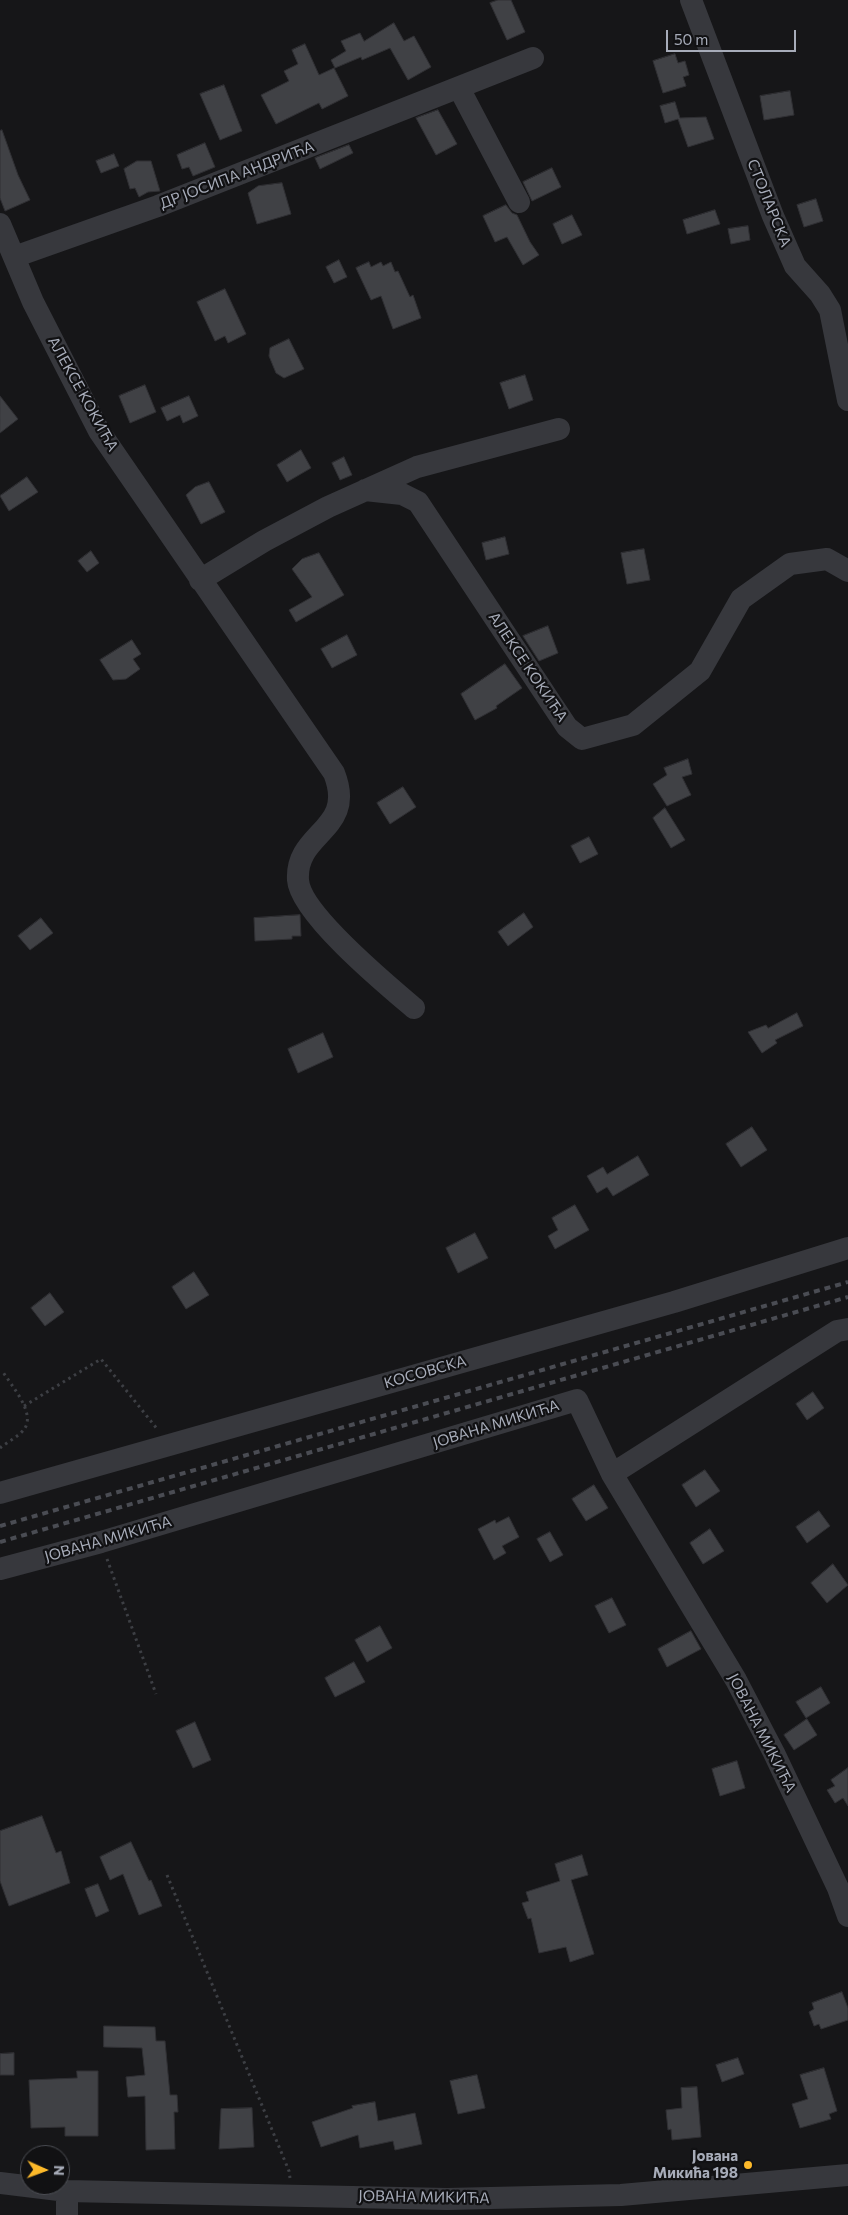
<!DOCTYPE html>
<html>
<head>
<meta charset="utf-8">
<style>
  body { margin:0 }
  #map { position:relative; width:848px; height:2215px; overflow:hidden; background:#161618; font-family:Commissioner,sans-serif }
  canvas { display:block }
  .north { position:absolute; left:20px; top:2145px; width:50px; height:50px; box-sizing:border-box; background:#111113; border:1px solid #4d4f55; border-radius:50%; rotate:92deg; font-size:14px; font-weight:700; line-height:20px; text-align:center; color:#a7acb9 }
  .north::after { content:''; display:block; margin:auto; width:18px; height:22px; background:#fcb92a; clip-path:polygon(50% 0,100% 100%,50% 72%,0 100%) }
  .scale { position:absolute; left:666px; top:30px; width:130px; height:22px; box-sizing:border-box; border:2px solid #a7acb9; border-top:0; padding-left:6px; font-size:15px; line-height:18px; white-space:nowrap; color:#a7acb9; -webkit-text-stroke:4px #111113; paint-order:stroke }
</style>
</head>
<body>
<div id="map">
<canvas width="848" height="2215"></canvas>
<div class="north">N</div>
<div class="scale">50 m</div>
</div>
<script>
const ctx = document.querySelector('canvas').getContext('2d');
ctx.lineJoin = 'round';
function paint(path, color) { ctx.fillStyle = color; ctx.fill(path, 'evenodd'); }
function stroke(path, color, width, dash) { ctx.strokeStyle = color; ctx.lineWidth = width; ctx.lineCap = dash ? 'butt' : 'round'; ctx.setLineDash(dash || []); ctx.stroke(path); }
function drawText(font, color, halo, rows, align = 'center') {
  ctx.font = font + ' Commissioner,sans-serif'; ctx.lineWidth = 4.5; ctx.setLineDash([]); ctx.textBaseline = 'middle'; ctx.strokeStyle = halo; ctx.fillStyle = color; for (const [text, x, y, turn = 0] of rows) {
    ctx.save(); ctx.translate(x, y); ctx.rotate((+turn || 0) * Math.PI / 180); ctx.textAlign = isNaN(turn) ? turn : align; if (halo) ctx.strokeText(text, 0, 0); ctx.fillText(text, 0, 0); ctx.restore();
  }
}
const building = new Path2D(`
  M498 0H511L525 32 507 40 490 3Z
  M394 23 404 41 414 36 431 67 408 80 390 48 362 60 361 57 335 68 331 60 346 51 341 41 360 33 364 41Z
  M305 44 319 75 334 68 348 96 322 109 319 103 276 124 261 95 289 81 284 71 298 64 292 50Z
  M675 54 678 63 685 61 689 75 683 77 686 86 663 93 653 61Z
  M224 85 242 131 220 140 200 94Z
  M790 91 794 115 764 120 760 96Z
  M675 102 680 118 706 117 714 139 688 147 678 119 665 123 660 106Z
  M438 110 457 144 436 155 416 118Z
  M2 130 18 175 30 200 5 211 0 198V131Z
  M205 143 215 167 193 176 189 167 182 169 177 155Z
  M349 145 353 153 320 169 315 158Z
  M114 154 119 166 101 173 96 161Z
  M137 161H151L160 191 148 192 139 197 135 188 130 189 124 169Z
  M552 168 561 187 532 201 523 182Z
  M282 183 291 214 257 224 248 193 258 186Z
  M816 199 823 221 804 227 797 205Z
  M506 205 512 213 517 215 530 242 539 255 523 265 507 237 495 242 483 216Z
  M715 210 720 224 687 234 683 220Z
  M572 215 582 235 562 244 553 224Z
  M748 226 750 240 731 244 728 229Z
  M339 260 347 277 334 283 326 267Z
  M369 262 371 267 381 262 383 266 391 262 395 272 398 271 410 297 413 295 421 318 393 329 381 296 371 300 356 268Z
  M225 289 246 334 228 343 225 336 215 341 197 302Z
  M289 339 304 369 284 378 276 373 269 356 270 348Z
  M525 375 533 400 509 409 500 383Z
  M145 385 156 412 130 423 119 396Z
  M0 396 18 419 0 433Z
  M189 396 198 416 183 423 180 415 167 421 161 408Z
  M301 450 311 468 287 482 277 465Z
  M344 457 352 475 340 480 332 463Z
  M27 477 38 492 9 511 0 496Z
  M209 482 225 512 201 524 186 495 195 487Z
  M505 537 509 554 486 560 482 543Z
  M644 549 650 580 627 584 621 553Z
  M91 551 99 563 87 572 78 561Z
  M319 553 344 595 296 622 289 610 312 597 292 569 302 559Z
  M548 626 558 653 539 661 523 636Z
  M347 635 357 655 332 668 321 649Z
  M132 640 141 654 133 659 140 669 126 679 113 680 100 660Z
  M505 664 522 688 496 706 497 708 475 720 461 694Z
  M688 759 692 774 682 777 691 795 667 806 653 784 667 775 664 768Z
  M403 787 416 807 390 824 377 803Z
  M665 808 685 840 671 848 653 818Z
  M589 837 598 854 580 863 571 846Z
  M524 913 533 927 508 946 498 932Z
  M300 915 301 936H292V939L255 941 254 918Z
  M41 918 53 933 30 950 18 936Z
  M797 1013 803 1026 775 1040 777 1043 762 1053 748 1032 766 1025 768 1028Z
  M323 1033 333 1057 298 1073 288 1049Z
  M752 1127 767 1150 741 1167 726 1144Z
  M638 1156 649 1175 613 1196 607 1187 597 1193 587 1176 603 1167 607 1174Z
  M575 1205 589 1230 555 1249 548 1236 558 1230 552 1218Z
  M475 1233 488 1258 458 1273 446 1248Z
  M194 1272 209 1295 186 1309 172 1287Z
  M50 1293 64 1312 45 1326 31 1308Z
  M813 1392 824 1408 807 1420 796 1404Z
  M705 1470 720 1491 696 1507 682 1485Z
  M594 1485 608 1508 586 1521 572 1499Z
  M819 1511 830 1526 807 1543 796 1527Z
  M509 1517 519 1537 502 1546 506 1553 494 1560 478 1529 495 1520 496 1523Z
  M710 1529 724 1551 703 1564 690 1543Z
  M550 1532 563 1555 550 1562 537 1539Z
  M833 1564 848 1585 827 1603 811 1583Z
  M612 1598 626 1625 609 1633 595 1606Z
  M380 1626 392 1648 367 1662 355 1640Z
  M691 1631 701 1649 667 1667 658 1649Z
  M354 1662 365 1682 335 1697 325 1678Z
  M821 1687 830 1703 806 1718 796 1702Z
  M807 1719 817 1735 794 1750 784 1735Z
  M195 1722 211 1760 193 1768 176 1731Z
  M737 1761 745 1788 720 1796 712 1769Z
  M848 1768V1806L843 1798 835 1803 827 1790 835 1786 831 1780Z
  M42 1816 56 1853 61 1851 70 1883 9 1906 0 1881V1831Z
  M131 1842 149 1881 151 1880 162 1906 139 1915 123 1874 110 1880 100 1857Z
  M582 1855 588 1875 571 1880 594 1954 570 1962 566 1947 539 1953 531 1918 528 1919 522 1903 529 1901 526 1892 560 1881 555 1864Z
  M98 1884 109 1911 96 1917 85 1889Z
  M842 1992 848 2008V2020L821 2029 819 2024 814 2026 809 2012 814 2009 812 2003Z
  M104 2026 155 2027 156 2041H165L170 2095H177L178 2112H174L175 2149 146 2150 145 2096 128 2097 126 2077 145 2075 142 2048 104 2047Z
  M14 2053V2075H0V2054Z
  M738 2058 744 2074 722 2082 716 2065Z
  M824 2068 837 2111 829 2114 831 2119 800 2128 792 2104 808 2099 800 2075Z
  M77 2071H98V2136H65V2127L31 2128 29 2080 77 2078Z
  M477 2075 485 2108 458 2114 450 2081Z
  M697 2087 701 2137 672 2140 671 2129 668 2130 666 2110 682 2108 681 2088Z
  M375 2102 378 2121 415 2113 422 2144 395 2150 393 2141 360 2148 358 2135 321 2147 312 2122 353 2108 352 2106Z
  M252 2108 254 2147 219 2149 221 2109Z`);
const path = new Path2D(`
  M24 1406 101 1359 158 1430
  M0 1448C7 1442 20 1436 25 1428 35 1412 11 1385 3 1372
  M107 1559 156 1694
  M167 1875 289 2171 290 2178`);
const minor = new Path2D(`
  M691 0 773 216 795 266 820 294 830 310 848 400
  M459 88 519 202
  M0 224 33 302 99 431 334 773C357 831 295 831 298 880 300 913 388 986 414 1008
  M14 257 158 206 533 58
  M365 490 402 494 418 502 567 727 582 739 633 725 700 671 741 599 790 564 827 559 848 571
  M200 580 264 541 328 507 417 467 559 429
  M612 1474 837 1331 848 1329
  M0 1493 674 1302 848 1248
  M0 1569 101 1542 577 1400 612 1474 736 1680 774 1753 838 1888 848 1916
  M0 2183 67 2191 447 2199 621 2195 848 2175
  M67 2215V2191`);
const rail = new Path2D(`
  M0 1526 848 1282
  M0 1542 848 1297`);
const markers = [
  [748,2165,5,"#fcb92a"]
];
const streetNames = [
  ["ДР ЈОСИПА АНДРИЋА",237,175,-21],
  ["СТОЛАРСКА",769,203,68],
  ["АЛЕКСЕ КОКИЋА",83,394,61],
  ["АЛЕКСЕ КОКИЋА",528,667,56],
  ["КОСОВСКА",425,1372,-16],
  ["ЈОВАНА МИКИЋА",496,1424,-17],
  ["ЈОВАНА МИКИЋА",108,1539,-16],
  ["ЈОВАНА МИКИЋА",762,1733,63],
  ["ЈОВАНА МИКИЋА",424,2197,1]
];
const poiNames = [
  ["Јована",738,2156],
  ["Микића 198",738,2173]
];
paint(building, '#404145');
stroke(building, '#303034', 1);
stroke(path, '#3d3f44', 3, [2.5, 4]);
stroke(minor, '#37383d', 22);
stroke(rail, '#4a4c53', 4, [6, 5]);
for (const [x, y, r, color] of markers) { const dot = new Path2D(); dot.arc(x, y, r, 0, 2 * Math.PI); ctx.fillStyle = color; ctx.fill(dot); stroke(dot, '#111113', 2); }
drawText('15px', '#a7acb9', '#111113', streetNames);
drawText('bold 15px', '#a7acb9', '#111113', poiNames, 'right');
</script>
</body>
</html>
